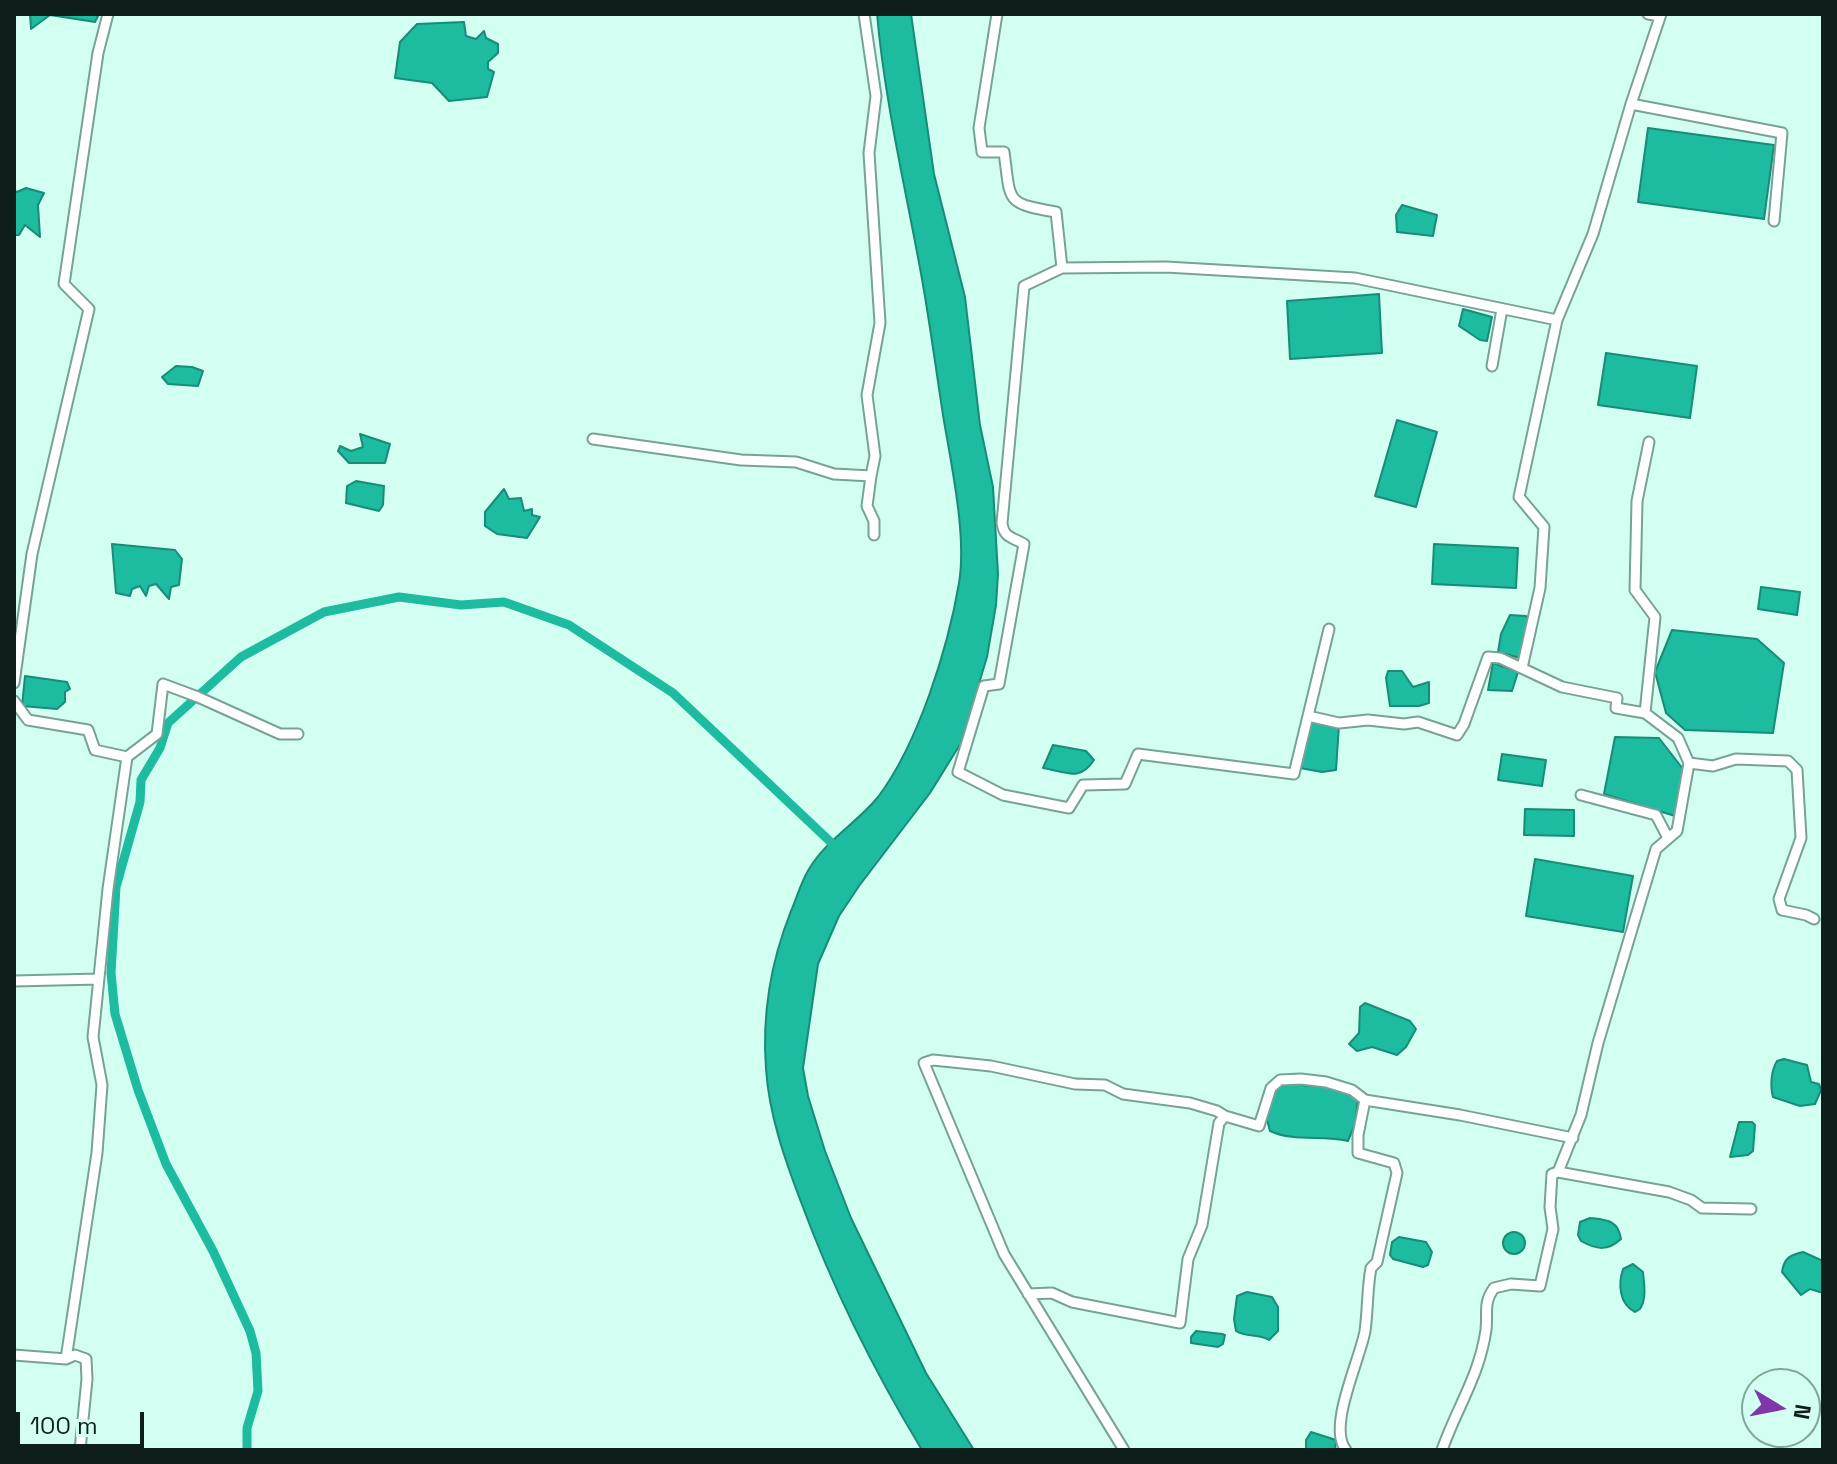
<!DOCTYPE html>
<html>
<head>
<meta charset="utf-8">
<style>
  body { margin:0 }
  #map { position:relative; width:1837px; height:1464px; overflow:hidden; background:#d2fff2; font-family:"Space Grotesk",sans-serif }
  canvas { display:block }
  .frame { position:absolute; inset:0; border:16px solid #0e1f1b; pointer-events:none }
  .north { position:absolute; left:1741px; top:1368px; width:80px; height:80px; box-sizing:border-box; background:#d2fff2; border:2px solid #84a59c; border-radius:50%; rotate:100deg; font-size:22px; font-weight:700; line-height:32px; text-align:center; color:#0e1f1b }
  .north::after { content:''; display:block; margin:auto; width:28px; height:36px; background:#7e36a9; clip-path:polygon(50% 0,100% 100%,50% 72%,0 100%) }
  .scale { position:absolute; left:16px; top:1412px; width:128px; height:36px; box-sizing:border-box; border:4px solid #0e1f1b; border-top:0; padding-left:10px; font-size:24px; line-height:28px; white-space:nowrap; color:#0e1f1b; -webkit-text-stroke:6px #d2fff2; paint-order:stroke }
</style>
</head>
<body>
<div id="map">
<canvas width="1837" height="1464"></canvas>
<div class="frame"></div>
<div class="north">N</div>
<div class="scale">100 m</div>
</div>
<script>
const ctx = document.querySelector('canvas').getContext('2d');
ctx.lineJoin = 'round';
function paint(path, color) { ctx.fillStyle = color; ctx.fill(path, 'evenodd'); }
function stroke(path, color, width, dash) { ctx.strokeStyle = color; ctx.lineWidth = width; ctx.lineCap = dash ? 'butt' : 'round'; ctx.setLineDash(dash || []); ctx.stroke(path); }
const water = new Path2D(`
  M30 14H99L95 22 50 15 31 29Z
  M877 14H911L934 174 965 297 980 425 993 487 998 574 996 605 987 657 961 743 930 793 859 886 839 916 818 964 803 1068 808 1096 825 1151 851 1218 926 1373 974 1450H922C874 1371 833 1289 801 1202 785 1160 769 1115 766 1069 762 1016 771 961 791 911 797 897 801 882 809 869 826 840 857 823 878 797 918 744 948 648 959 583 967 535 951 464 943 415 936 370 930 324 922 279 906 190 885 104 877 14Z
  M464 22 466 36 476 39 484 31 486 38 498 44V53L488 62V69L494 72 487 97 449 101 432 83 395 78 400 42 417 24Z
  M1648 128 1774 145 1764 219 1638 202Z
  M26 188 44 193 38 205 40 237 25 225 19 235H14V190L17 192Z
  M1402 205 1437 215 1433 236 1397 232 1396 215Z
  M1379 294 1382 353 1290 359 1287 301Z
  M1463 309 1492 317 1487 341 1480 340 1459 326Z
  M1606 353 1697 366 1690 418 1598 405Z
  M176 366 192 367 203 371 198 386 168 384 162 377Z
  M1397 420 1437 432 1416 507 1375 496Z
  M360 434 390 444 385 463H349L338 451 340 446 351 451 363 447Z
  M356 481 384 486 383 505 379 511 346 503 347 486Z
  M504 489 509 499 521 498 524 511 532 509V515L540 517 527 538 497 534 485 526V512Z
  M112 544 175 550 182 559 179 585 171 587 169 599 156 584 149 586 146 596 140 586 132 589 130 596 116 593Z
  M1434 544 1518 548 1516 588 1432 584Z
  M1761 587 1800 592 1797 615 1758 609Z
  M1510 615 1526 616 1530 624 1520 658 1498 652 1501 634Z
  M1672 630 1757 639 1784 663 1773 733 1685 730 1666 713 1655 672Z
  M1493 663 1518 672 1512 691 1488 690Z
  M1388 671H1402L1413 687 1429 682V703L1419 706H1390L1386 678Z
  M25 676 67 682 70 689 65 692V702L57 709 22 706Z
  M1310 721 1339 725 1336 770 1322 772 1300 768Z
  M1615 737 1659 738 1683 769 1675 816 1604 794Z
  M1053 745 1086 751 1094 760C1080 782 1066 772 1043 768Z
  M1502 754 1546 760 1542 786 1498 780Z
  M1525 809 1574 810V836L1524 835Z
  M1535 859 1633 876 1623 932 1526 916Z
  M1365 1003 1410 1021 1416 1029 1406 1047 1397 1055 1372 1047 1357 1051 1349 1044 1359 1033 1360 1007Z
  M1784 1059 1807 1065 1811 1082 1819 1084 1821 1090 1815 1104 1800 1106 1773 1097C1770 1086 1771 1071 1777 1061Z
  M1293 1082 1301 1085 1341 1088 1358 1099 1355 1124 1348 1141C1321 1135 1294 1142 1270 1131L1267 1120 1275 1086Z
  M1739 1122H1752L1755 1125 1753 1151 1748 1155 1730 1157Z
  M1590 1218C1607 1220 1618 1220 1621 1239 1608 1251 1597 1250 1581 1241L1578 1235 1580 1222Z
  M1503 1243a11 11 0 1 1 22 0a11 11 0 1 1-22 0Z
  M1399 1237 1426 1242 1432 1252 1428 1265 1423 1267 1393 1259 1390 1255 1392 1242Z
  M1803 1252 1823 1261V1293L1810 1289 1801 1295 1782 1272C1784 1258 1790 1255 1803 1252Z
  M1633 1264 1643 1272C1644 1284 1647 1298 1640 1309L1635 1312C1619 1304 1618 1284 1623 1269Z
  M1247 1292 1272 1297 1278 1307V1331L1269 1340C1258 1333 1247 1338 1236 1331L1234 1319 1237 1296Z
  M1196 1331 1222 1334 1225 1335 1223 1344 1218 1347 1191 1343V1337Z
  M1311 1432 1336 1440 1335 1450H1306V1440Z`);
const canal = new Path2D(`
  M247 1450V1428L258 1391 256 1353 250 1331 213 1251 166 1164 138 1090 115 1014 111 973 116 887 140 802 141 780 160 748 168 723 241 657 324 612 399 597 461 605 504 602 569 625 673 693 838 849`);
const street = new Path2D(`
  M997 14 979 128 982 152H1004C1011 202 1004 203 1056 212L1062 268 1024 286 1002 523C1004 538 1012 537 1024 544L999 684 984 686 958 772 1003 795 1069 808 1083 785 1125 784 1138 754 1294 774 1308 716 1339 723 1368 720 1404 724 1418 722 1457 735 1464 724 1488 657 1500 658 1562 687 1617 698 1616 708 1645 713 1678 738 1689 763
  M1648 14 1660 16
  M1631 104 1782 133 1774 221
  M1062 268 1166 267 1355 278 1557 320 1593 234 1631 104 1661 14
  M1492 366 1502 309
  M593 439 741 460 796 462 834 474 871 476 875 456 867 395 880 323 869 153 876 96 864 14
  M871 476 867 506 874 521V535
  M1522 668 1540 588 1544 527 1519 497 1557 320
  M14 683 32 554 89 309 64 284 98 53 108 14
  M14 701 28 720 88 730 95 750 127 757
  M1645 713 1655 617 1635 590 1637 501 1649 442
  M1308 716 1329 629
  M1581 795 1656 815 1668 838
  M14 981 99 979
  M1751 1209 1702 1208 1691 1200 1669 1192 1558 1172 1581 1115 1598 1043 1656 849 1677 831 1689 763 1713 766 1736 759 1788 761 1797 770 1801 838 1779 899 1782 910 1806 915 1814 919
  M1028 1294 1052 1293 1072 1302 1180 1323 1188 1259 1202 1225 1219 1123 1225 1116 1259 1126 1271 1088 1280 1080 1301 1079 1326 1082 1352 1090 1365 1100 1460 1115 1573 1138
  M14 1355 66 1359
  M80 1450 87 1379 86 1359 75 1355 66 1359 97 1153 102 1085 93 1037 108 889 127 757 157 734 163 684 198 697 280 734H298
  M1124 1450 1004 1254 924 1063 933 1060 991 1066 1075 1084 1105 1085 1123 1094 1190 1103 1217 1111 1225 1116
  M1346 1450C1327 1427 1360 1360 1365 1331 1368 1310 1367 1289 1371 1268L1377 1262 1397 1173 1394 1163 1358 1153V1135L1365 1100
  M1442 1450C1457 1407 1479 1377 1486 1330 1488 1312 1483 1303 1494 1288L1511 1284 1540 1286 1553 1229 1550 1207 1552 1174 1558 1172`);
paint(water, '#1dbb9f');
stroke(water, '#188c77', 2);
stroke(canal, '#1dbb9f', 9);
stroke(street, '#78a297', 13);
stroke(street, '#fff', 9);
</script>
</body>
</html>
